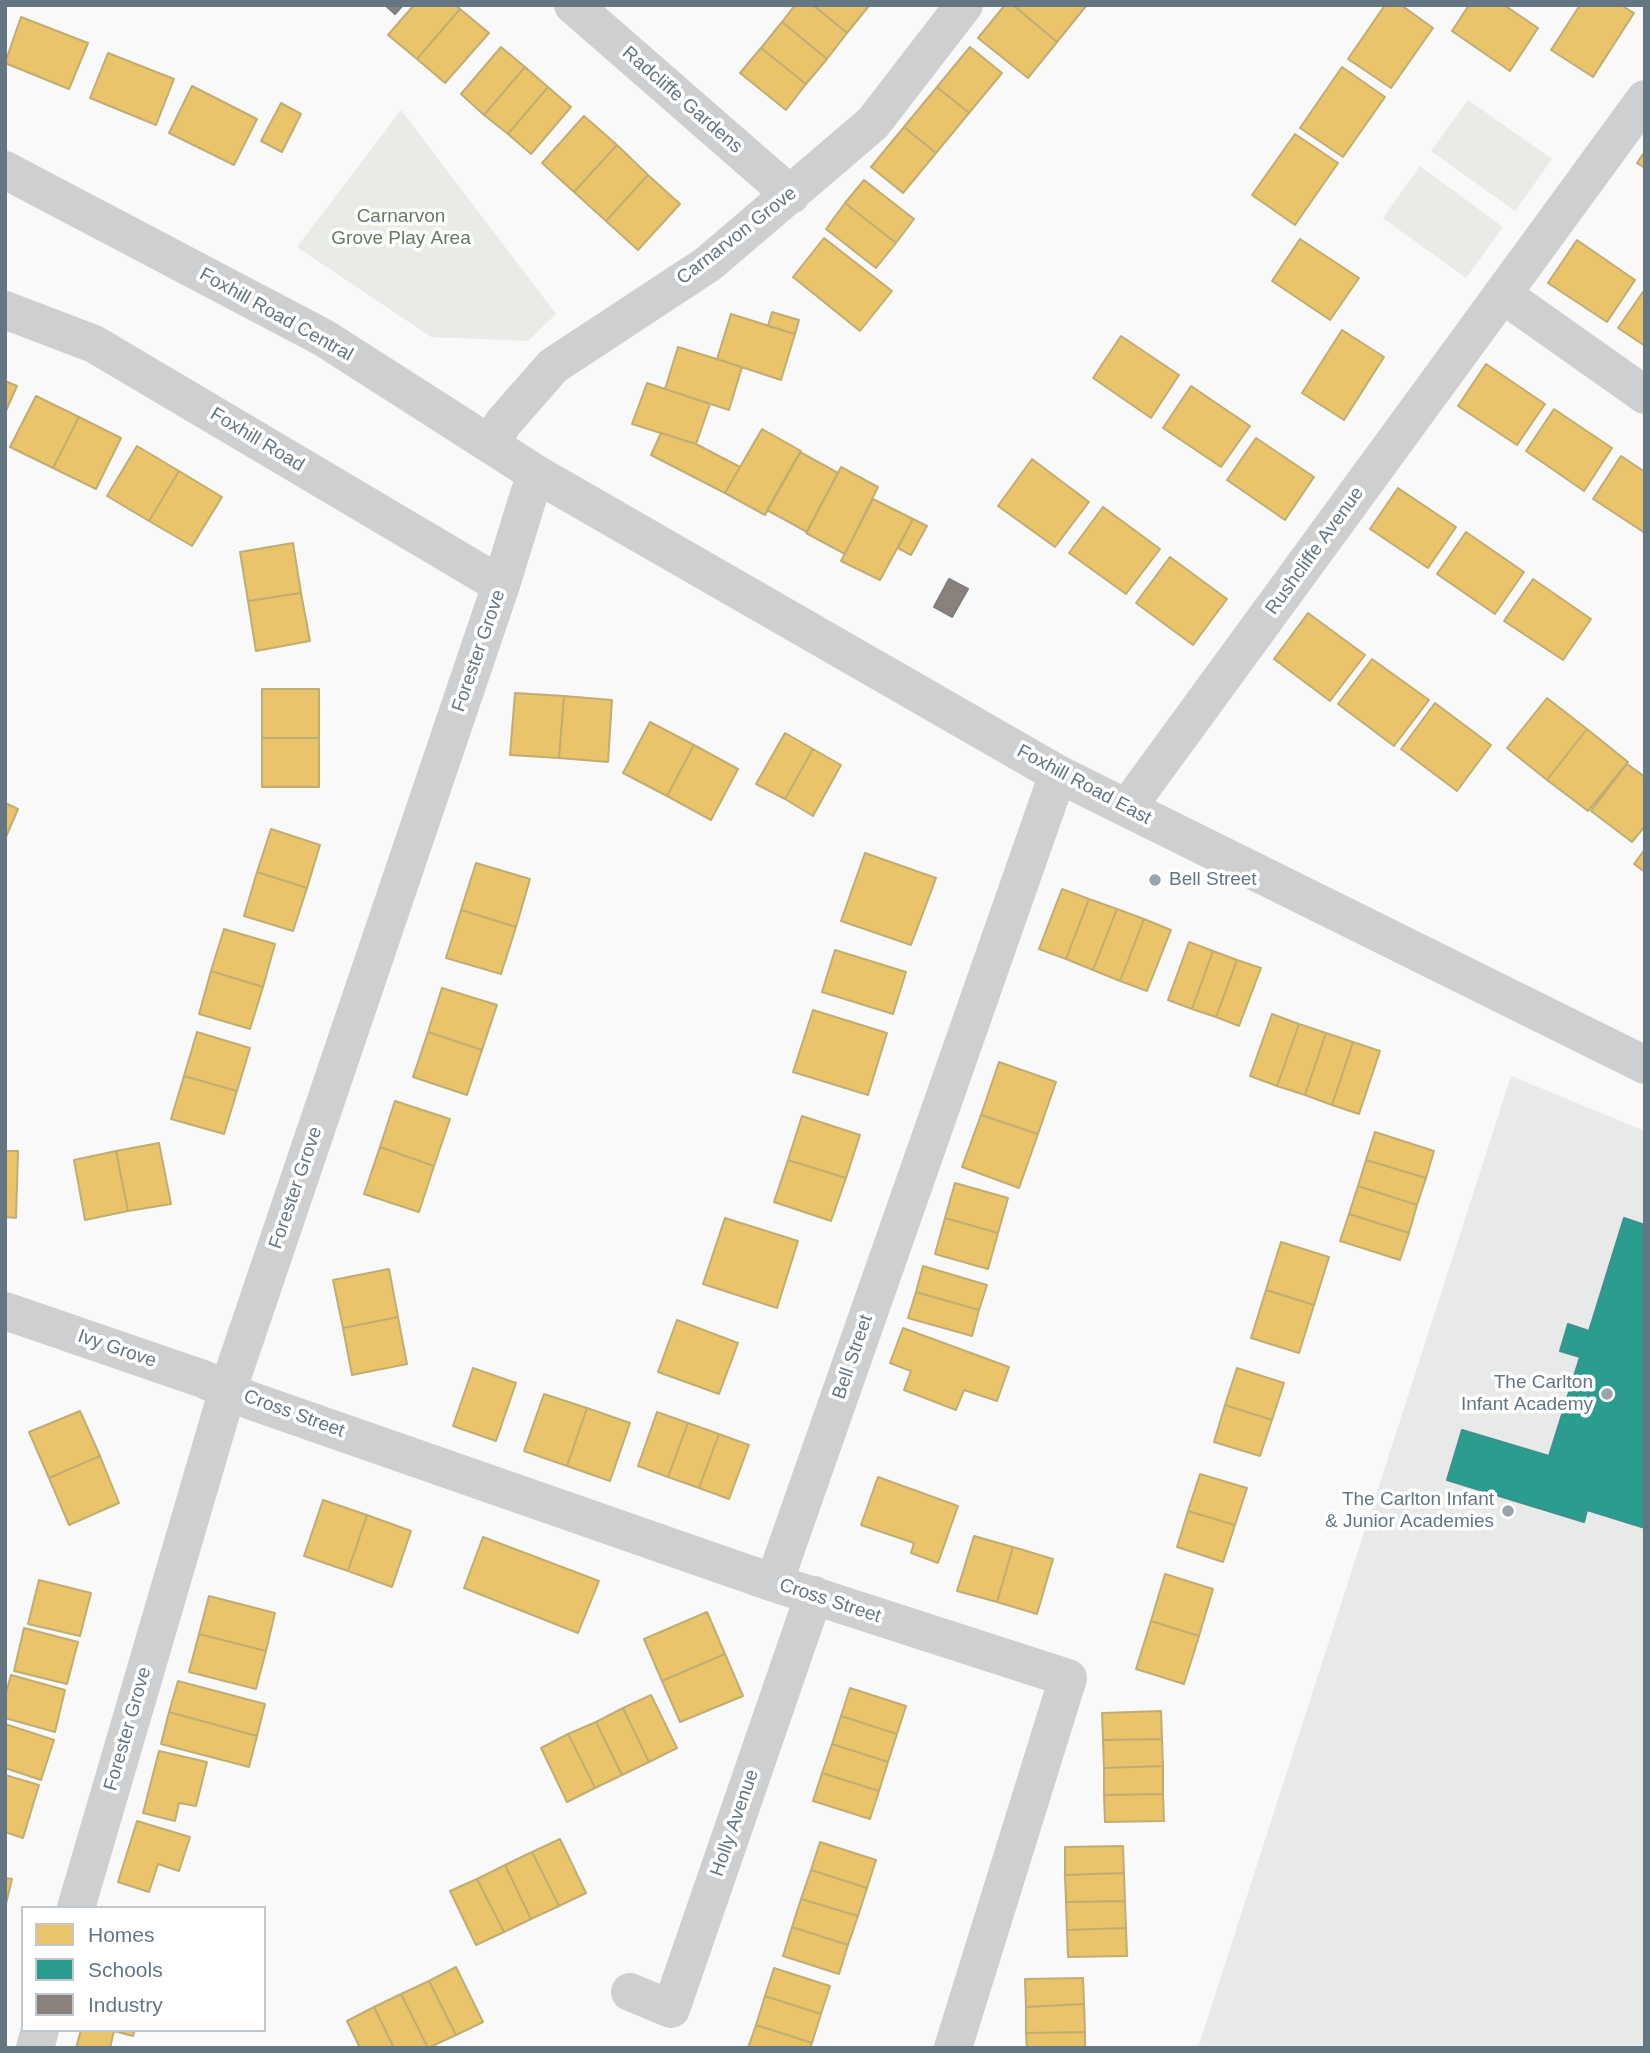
<!DOCTYPE html>
<html>
<head>
<meta charset="utf-8">
<style>
  body { margin:0 }
  #map { position:relative; width:1650px; height:2053px; overflow:hidden; background:#f9f9f9; font-family:Arial,sans-serif }
  canvas { display:block }
  .frame { position:absolute; inset:0; border:7px solid #657683; pointer-events:none }
  .legend { position:absolute; left:21px; top:1906px; width:245px; height:126px; box-sizing:border-box; background:#fff; border:2px solid #c1c8cd; margin:0; padding:9px 12px; list-style:none; font-size:21px; color:#657683 }
  .legend li { display:flex; align-items:center; gap:14px; height:35px }
  .legend b { width:35px; border:2px solid #c1c8cd }
</style>
</head>
<body>
<div id="map">
<canvas width="1650" height="2053"></canvas>
<div class="frame"></div>
<ul class="legend">
<li><b style="height:19px;background:#e9c46a"></b>Homes</li>
<li><b style="height:19px;background:#2a9d8f"></b>Schools</li>
<li><b style="height:19px;background:#8a817c"></b>Industry</li>
</ul>
</div>
<script>
const ctx = document.querySelector('canvas').getContext('2d');
ctx.lineJoin = 'round';
function paint(path, color) { ctx.fillStyle = color; ctx.fill(path, 'evenodd'); }
function stroke(path, color, width, dash) { ctx.strokeStyle = color; ctx.lineWidth = width; ctx.lineCap = dash ? 'butt' : 'round'; ctx.setLineDash(dash || []); ctx.stroke(path); }
function drawText(font, color, halo, rows, align = 'center') {
  ctx.font = font + ' Arial,sans-serif'; ctx.lineWidth = 7; ctx.setLineDash([]); ctx.textBaseline = 'middle'; ctx.strokeStyle = halo; ctx.fillStyle = color; for (const [text, x, y, turn = 0] of rows) {
    ctx.save(); ctx.translate(x, y); ctx.rotate((+turn || 0) * Math.PI / 180); ctx.textAlign = isNaN(turn) ? turn : align; if (halo) ctx.strokeText(text, 0, 0); ctx.fillText(text, 0, 0); ctx.restore();
  }
}
const built = new Path2D(`
  M1511 1076 1645 1131V2048H1198Z`);
const green = new Path2D(`
  M1468 100 1552 159 1515 211 1431 151Z
  M401 110 556 314 528 341 431 337 297 247Z
  M1420 166 1503 227 1466 278 1383 218Z`);
const homes = new Path2D(`
  M414 5H456L460 9 417 59 388 35Z
  M795 5H813L847 33 827 59 782 22Z
  M813 5H866L868 7 847 33Z
  M1005 5H1013L1057 42 1028 78 978 38Z
  M1013 5H1085L1086 6 1057 42Z
  M1385 5H1401L1433 28 1391 88 1348 59Z
  M1469 5H1504L1538 28 1510 71 1452 31Z
  M1580 5H1621L1634 13 1593 77 1551 50Z
  M460 9 489 33 445 83 417 59Z
  M21 17 88 43 69 89 5 63Z
  M782 22 827 59 806 84 761 48Z
  M501 47 525 67 484 115 461 94Z
  M970 47 1002 73 969 113 937 87Z
  M761 48 806 84 786 110 740 73Z
  M108 53 174 79 156 125 90 98Z
  M525 67 548 87 508 134 484 115Z
  M1342 67 1385 97 1343 157 1300 128Z
  M192 86 257 119 234 165 169 133Z
  M548 87 571 107 531 154 508 134Z
  M937 87 969 113 936 153 904 127Z
  M281 103 301 114 282 152 261 141Z
  M584 116 617 145 574 192 542 163Z
  M904 127 936 153 903 193 871 167Z
  M1295 134 1338 163 1295 225 1252 195Z
  M617 145 648 175 606 221 574 192Z
  M1645 151V168L1637 163Z
  M648 175 680 204 638 250 606 221Z
  M864 180 914 219 896 243 845 203Z
  M845 203 896 243 876 268 826 229Z
  M824 238 892 291 860 331 793 277Z
  M1300 239 1359 278 1330 320 1272 281Z
  M1577 240 1635 280 1607 322 1548 283Z
  M1645 289V346L1618 328Z
  M772 312 799 320 795 334 768 326Z
  M731 314 795 334 781 380 717 359Z
  M1342 330 1384 357 1344 420 1302 393Z
  M1121 336 1179 375 1151 418 1093 378Z
  M678 347 742 367 729 410 665 389Z
  M1486 364 1545 404 1517 445 1458 406Z
  M5 381 17 386 5 413Z
  M647 383 710 404 696 444 632 424Z
  M1191 386 1250 426 1221 467 1163 428Z
  M36 396 79 417 53 468 10 447Z
  M1554 409 1612 448 1584 491 1526 451Z
  M79 417 121 438 96 489 53 468Z
  M762 429 801 451 765 515 725 493Z
  M661 433 696 444 740 467 725 493 651 455Z
  M1256 438 1314 477 1285 520 1227 480Z
  M137 446 179 471 149 521 107 496Z
  M800 452 838 473 807 532 767 510Z
  M1621 456 1645 472V533L1593 499Z
  M1032 459 1089 502 1055 547 998 506Z
  M841 467 878 487 845 554 806 533Z
  M179 471 222 497 192 546 149 521Z
  M1398 488 1456 527 1428 568 1370 529Z
  M873 499 913 519 880 580 841 561Z
  M1103 507 1160 549 1126 594 1069 553Z
  M913 519 927 526 911 555 898 548Z
  M1466 532 1524 572 1495 614 1437 574Z
  M293 543 301 593 248 601 240 552Z
  M1170 557 1227 599 1193 645 1136 603Z
  M1533 579 1591 619 1563 660 1504 621Z
  M301 593 310 641 256 651 248 601Z
  M1308 613 1365 655 1330 701 1274 659Z
  M1372 659 1429 700 1394 746 1338 704Z
  M262 689H319V738H262Z
  M515 693 564 696 559 758 510 755Z
  M564 696 612 700 608 762 559 758Z
  M1547 698 1587 729 1547 780 1507 748Z
  M1435 703 1491 745 1457 791 1401 749Z
  M650 722 694 745 667 796 623 773Z
  M1587 729 1628 762 1588 811 1547 780Z
  M785 733 813 749 785 799 756 784Z
  M262 738H319V787H262Z
  M694 745 738 769 711 820 667 796Z
  M813 749 841 765 813 816 785 799Z
  M1627 764 1645 777V826L1632 842 1591 811Z
  M5 803 18 809 5 839Z
  M271 829 320 845 307 888 257 872Z
  M1645 849V872L1634 864Z
  M865 853 936 878 911 945 841 921Z
  M476 863 530 879 516 927 461 910Z
  M257 872 307 888 293 931 244 916Z
  M1062 889 1089 899 1066 959 1039 949Z
  M1089 899 1117 909 1093 970 1066 959Z
  M1117 909 1144 919 1120 981 1093 970Z
  M461 910 516 927 501 974 446 958Z
  M1144 919 1171 930 1147 991 1120 981Z
  M224 929 275 944 263 987 211 971Z
  M1189 942 1213 951 1192 1009 1168 1000Z
  M835 950 906 972 893 1014 822 992Z
  M1213 951 1237 960 1216 1017 1192 1009Z
  M1237 960 1261 968 1239 1026 1216 1017Z
  M211 971 263 987 250 1029 199 1014Z
  M442 988 497 1005 482 1050 428 1032Z
  M813 1010 887 1033 868 1095 793 1072Z
  M1272 1014 1299 1024 1277 1086 1250 1076Z
  M1299 1024 1326 1033 1305 1095 1277 1086Z
  M197 1032 250 1048 237 1091 184 1076Z
  M428 1032 482 1050 467 1095 413 1077Z
  M1326 1033 1353 1042 1332 1105 1305 1095Z
  M1353 1042 1380 1051 1359 1114 1332 1105Z
  M999 1062 1056 1082 1038 1134 981 1115Z
  M184 1076 237 1091 224 1134 171 1119Z
  M395 1101 450 1119 434 1166 380 1147Z
  M981 1115 1038 1134 1019 1188 962 1167Z
  M802 1116 860 1135 846 1178 788 1160Z
  M1375 1132 1434 1151 1426 1178 1366 1160Z
  M159 1143 171 1204 128 1211 116 1151Z
  M380 1147 434 1166 419 1212 364 1194Z
  M5 1151H18L16 1218 5 1217Z
  M116 1151 128 1211 85 1220 74 1160Z
  M788 1160 846 1178 831 1221 774 1202Z
  M1366 1160 1426 1178 1417 1205 1358 1186Z
  M955 1183 1008 1198 998 1233 945 1218Z
  M1358 1186 1417 1205 1409 1233 1349 1214Z
  M1349 1214 1409 1233 1400 1260 1340 1241Z
  M725 1218 798 1241 777 1308 703 1284Z
  M945 1218 998 1233 988 1269 935 1254Z
  M1281 1242 1329 1257 1314 1305 1266 1290Z
  M923 1266 987 1285 979 1310 916 1292Z
  M389 1269 398 1317 343 1328 333 1280Z
  M1266 1290 1314 1305 1299 1353 1251 1338Z
  M916 1292 979 1310 972 1336 908 1318Z
  M398 1317 407 1364 352 1375 343 1328Z
  M677 1320 738 1343 719 1394 658 1372Z
  M903 1328 1009 1367 997 1401 964 1390 956 1410 904 1390 911 1371 890 1363Z
  M473 1368 516 1383 496 1441 453 1426Z
  M1237 1368 1284 1383 1272 1420 1225 1405Z
  M544 1394 587 1408 567 1466 524 1451Z
  M1225 1405 1272 1420 1260 1456 1214 1442Z
  M587 1408 630 1423 610 1481 567 1466Z
  M80 1411 100 1456 49 1478 29 1432Z
  M657 1412 688 1423 668 1477 638 1466Z
  M688 1423 719 1434 699 1488 668 1477Z
  M719 1434 749 1445 729 1499 699 1488Z
  M100 1456 119 1503 69 1525 49 1478Z
  M1200 1474 1247 1488 1235 1525 1188 1511Z
  M878 1477 958 1506 938 1563 911 1553 914 1543 861 1525Z
  M323 1500 367 1515 348 1571 304 1556Z
  M1188 1511 1235 1525 1223 1562 1177 1547Z
  M367 1515 411 1531 392 1587 348 1571Z
  M974 1536 1013 1547 997 1602 957 1591Z
  M483 1537 599 1581 578 1633 464 1588Z
  M1013 1547 1053 1559 1037 1614 997 1602Z
  M1165 1574 1213 1589 1199 1636 1151 1621Z
  M39 1580 91 1593 80 1636 28 1624Z
  M209 1596 275 1613 266 1651 199 1634Z
  M707 1612 725 1654 662 1681 644 1639Z
  M1151 1621 1199 1636 1184 1684 1136 1669Z
  M24 1628 78 1642 67 1684 14 1671Z
  M199 1634 266 1651 256 1689 189 1672Z
  M725 1654 743 1696 680 1722 662 1681Z
  M11 1675 65 1690 55 1732 5 1718V1696Z
  M178 1681 265 1704 257 1736 169 1712Z
  M850 1688 906 1706 897 1734 841 1716Z
  M651 1695 677 1748 649 1762 623 1708Z
  M623 1708 649 1762 622 1775 596 1722Z
  M1161 1711 1162 1739 1103 1740 1102 1713Z
  M169 1712 257 1736 249 1767 161 1744Z
  M841 1716 897 1734 888 1762 832 1744Z
  M596 1722 622 1775 595 1788 568 1734Z
  M5 1724 54 1740 41 1780 5 1768Z
  M568 1734 595 1788 567 1802 541 1748Z
  M1162 1739 1163 1766 1104 1768 1103 1740Z
  M832 1744 888 1762 879 1791 822 1773Z
  M159 1751 207 1762 196 1806 179 1803 175 1821 143 1813Z
  M1163 1766V1794L1104 1795V1768Z
  M822 1773 879 1791 870 1819 813 1801Z
  M5 1775 39 1785 23 1838 5 1832Z
  M1163 1794 1164 1821 1105 1822 1104 1795Z
  M137 1821 190 1837 179 1871 158 1864 149 1892 118 1882Z
  M560 1839 586 1893 559 1906 532 1852Z
  M820 1842 876 1860 867 1888 811 1870Z
  M1123 1846 1124 1873 1065 1875V1847Z
  M532 1852 559 1906 531 1919 505 1865Z
  M505 1865 531 1919 504 1932 477 1879Z
  M811 1870 867 1888 858 1916 801 1899Z
  M1124 1873 1125 1901 1066 1902 1065 1875Z
  M5 1878 12 1879 5 1908Z
  M477 1879 504 1932 476 1945 450 1891Z
  M801 1899 858 1916 848 1945 792 1927Z
  M1125 1901 1126 1928 1067 1930 1066 1902Z
  M792 1927 848 1945 839 1974 783 1956Z
  M1126 1928 1127 1956 1068 1957 1067 1930Z
  M456 1967 483 2022 456 2035 429 1981Z
  M774 1968 830 1986 821 2014 765 1996Z
  M1083 1978 1084 2004 1026 2007 1025 1979Z
  M429 1981 456 2035 428 2048 401 1994Z
  M401 1994 428 2048H394L374 2007Z
  M765 1996 821 2014 812 2043 756 2025Z
  M1084 2004 1085 2032 1026 2033V2007Z
  M374 2007 394 2048H360L347 2021Z
  M756 2025 812 2043 810 2048H748Z
  M81 2030H135L133 2036 114 2031 110 2048H76Z
  M1085 2032V2048H1027L1026 2033Z`);
const schools = new Path2D(`
  M1624 1218 1645 1225V1528L1587 1510 1584 1522 1447 1480 1462 1430 1549 1456 1580 1357 1560 1351 1568 1324 1589 1331Z`);
const industry = new Path2D(`
  M385 5H403L395 14Z
  M949 579 968 589 952 617 934 607Z`);
const minor = new Path2D(`
  M573 5 791 195
  M5 170 324 338 538 475 1058 774 1645 1065
  M1502 294 1645 395
  M5 310 94 344 501 585
  M491 444 503 423 553 366 708 264 873 123 964 5
  M1127 808 1645 99
  M5 1311 203 1379 249 1400 774 1583 1068 1678 953 2048
  M774 1583 1058 774
  M76 1908 228 1389 501 585 529 494 538 475
  M630 1992 671 2009 814 1595
  M35 2048 40 2030`);
const markers = [
  [1155,880,7,"#99a4ac"],
  [1607,1394,7,"#99a4ac"],
  [1508,1511,7,"#99a4ac"]
];
const streetNames = [
  ["Radcliffe Gardens",682,100,41],
  ["Carnarvon Grove",737,236,-38],
  ["Foxhill Road Central",276,315,29],
  ["Foxhill Road",257,440,31],
  ["Rushcliffe Avenue",1315,551,-54],
  ["Forester Grove",479,651,-71],
  ["Foxhill Road East",1084,785,28],
  ["Forester Grove",296,1188,-71],
  ["Ivy Grove",117,1349,19],
  ["Bell Street",853,1357,-71],
  ["Cross Street",294,1414,20],
  ["Cross Street",830,1601,18],
  ["Forester Grove",128,1729,-74],
  ["Holly Avenue",735,1823,-71]
];
const parkNames = [
  ["Carnarvon",401,217],
  ["Grove Play Area",401,239]
];
const poiNames = [
  ["Bell Street",1169,880,"left"],
  ["The Carlton",1593,1383],
  ["Infant Academy",1593,1405],
  ["The Carlton Infant",1494,1500],
  ["& Junior Academies",1494,1522]
];
paint(built, '#e8e9e9');
paint(green, '#e8ebe6');
paint(homes, '#e9c46a');
stroke(homes, '#c1ad72', 2);
paint(schools, '#2a9d8f');
stroke(schools, '#3c918b', 2);
paint(industry, '#8a817c');
stroke(industry, '#7f7e7e', 2);
stroke(minor, '#cecfd0', 38);
for (const [x, y, r, color] of markers) { const dot = new Path2D(); dot.arc(x, y, r, 0, 2 * Math.PI); ctx.fillStyle = color; ctx.fill(dot); stroke(dot, '#fff', 2.5); }
drawText('19px', '#657683', '#fff', streetNames);
drawText('19px', '#687a64', '#fff', parkNames);
drawText('19px', '#657683', '#fff', poiNames, 'right');
</script>
</body>
</html>
